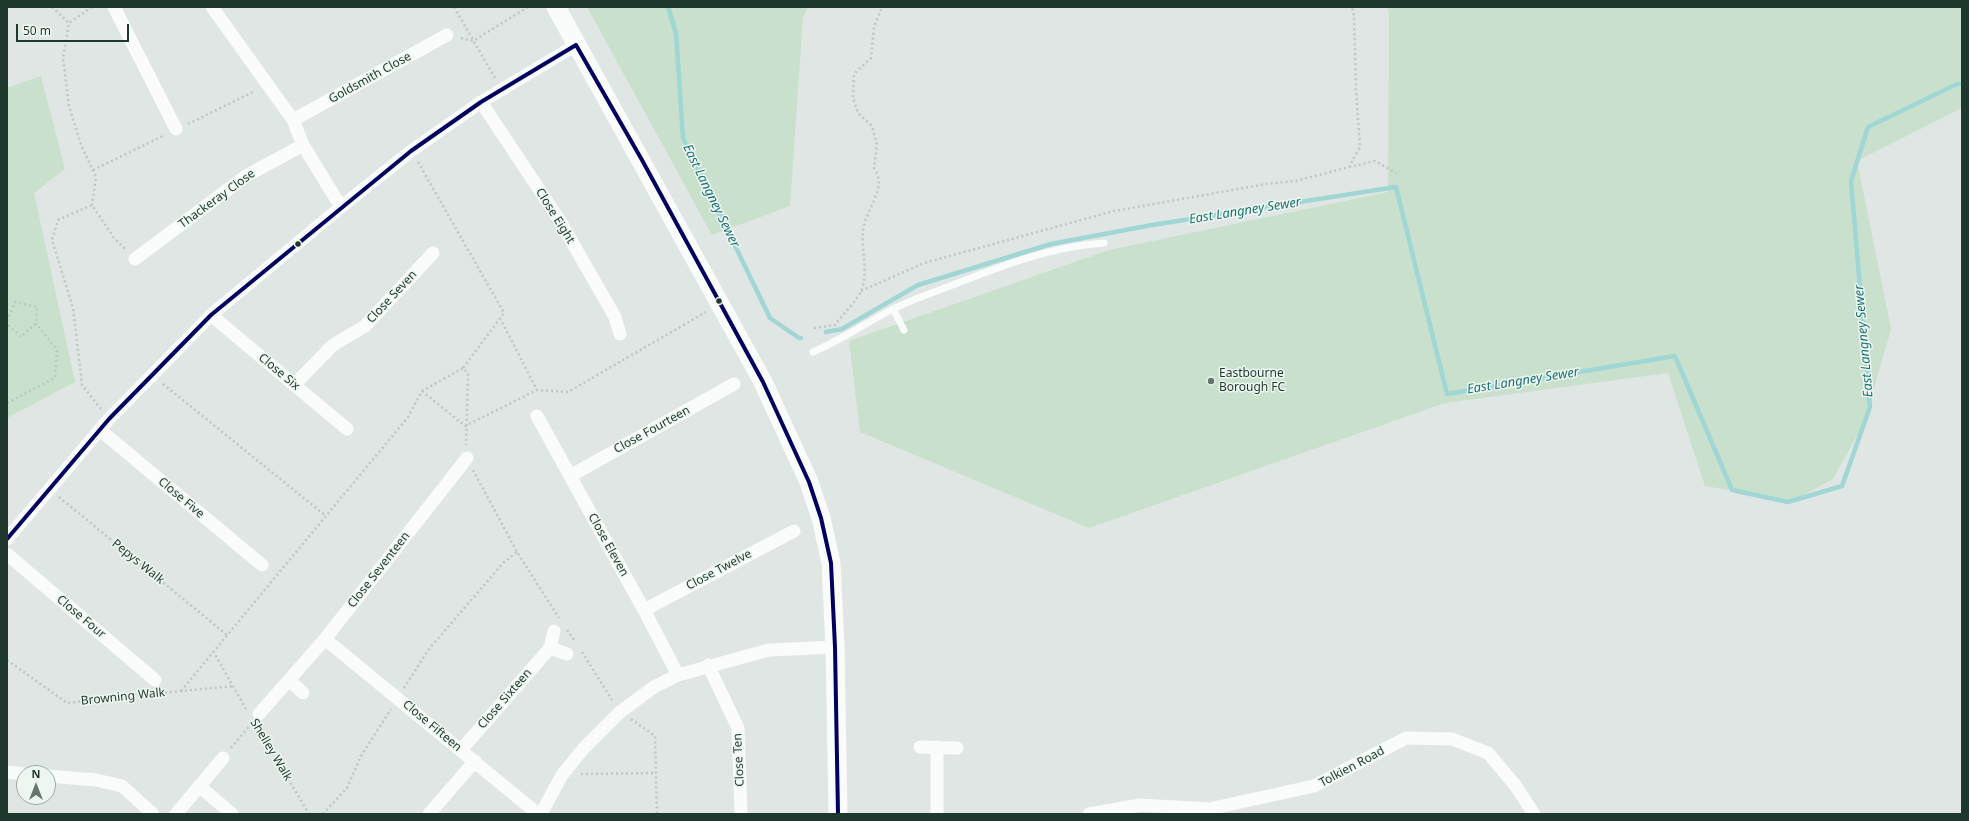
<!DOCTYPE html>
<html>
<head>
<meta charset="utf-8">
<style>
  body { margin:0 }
  #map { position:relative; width:1969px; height:821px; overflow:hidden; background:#e0e6e3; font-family:"Noto Sans",sans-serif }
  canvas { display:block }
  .frame { position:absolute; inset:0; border:8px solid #1f382d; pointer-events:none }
  .north { position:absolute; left:16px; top:765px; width:40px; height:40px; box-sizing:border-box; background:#edf6f0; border:1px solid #9baaa2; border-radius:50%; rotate:0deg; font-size:11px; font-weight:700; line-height:16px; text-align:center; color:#1f382d }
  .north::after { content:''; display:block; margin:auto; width:14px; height:18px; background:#63756d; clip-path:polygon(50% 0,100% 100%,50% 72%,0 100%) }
  .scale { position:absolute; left:16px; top:24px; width:113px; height:18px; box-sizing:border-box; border:2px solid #1f382d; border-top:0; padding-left:5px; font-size:12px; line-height:14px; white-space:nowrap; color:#1f382d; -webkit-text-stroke:3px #edf6f0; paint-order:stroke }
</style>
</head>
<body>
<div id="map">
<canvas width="1969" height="821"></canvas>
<div class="frame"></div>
<div class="north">N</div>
<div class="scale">50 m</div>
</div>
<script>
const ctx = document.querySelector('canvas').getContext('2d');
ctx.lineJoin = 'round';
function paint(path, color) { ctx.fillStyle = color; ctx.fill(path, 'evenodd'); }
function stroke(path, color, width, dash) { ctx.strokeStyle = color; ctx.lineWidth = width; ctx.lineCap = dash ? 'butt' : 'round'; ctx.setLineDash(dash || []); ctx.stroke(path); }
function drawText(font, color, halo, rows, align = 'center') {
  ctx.font = font + ' "Noto Sans",sans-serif'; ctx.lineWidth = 3; ctx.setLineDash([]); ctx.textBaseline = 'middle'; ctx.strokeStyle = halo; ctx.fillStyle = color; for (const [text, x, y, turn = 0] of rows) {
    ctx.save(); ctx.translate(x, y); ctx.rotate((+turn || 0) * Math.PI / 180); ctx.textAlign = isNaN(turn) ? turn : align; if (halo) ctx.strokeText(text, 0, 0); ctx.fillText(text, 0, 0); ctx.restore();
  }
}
const green = new Path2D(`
  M587 7H808L803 18 790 206 712 235Z
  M1388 7H1962V108L1857 161 1891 329 1864 423 1833 479 1793 501 1705 486 1668 373 1445 403 1089 528 860 432 849 341 1109 250 1388 192 1389 15Z
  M41 76 65 169 34 193 75 382 7 418V88Z`);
const stream = new Path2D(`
  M668 7 676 33 683 138 770 318 799 338H801
  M826 332 842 329 918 285 1051 244 1152 225 1396 187 1447 394 1675 356 1732 490 1788 502 1842 486 1870 407 1851 181 1868 127 1957 84H1962`);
const path = new Path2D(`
  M52 7 69 23
  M92 7 69 23 63 58 69 106 81 145 96 177 92 205
  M454 7 495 78
  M461 38 473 41 528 7
  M188 124 255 91
  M418 162 504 313 463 368 468 374 466 445
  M1349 167 1375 161 1396 173
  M93 170 165 135
  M861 291 924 263 1114 211 1266 184 1296 181 1349 167 1360 147 1356 90 1354 16 1352 7
  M500 318 537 390
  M7 321 15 302 37 307 36 323 21 337 7 324
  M814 328 835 325C842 315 857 301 861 291 869 274 861 248 863 230 866 208 888 188 874 168L877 145 872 126 858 113 853 98 854 74 871 58 874 27 882 7
  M163 384 326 516
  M422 391 465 426 537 390 568 392 706 312
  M7 403 55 378 57 350 36 323
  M101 409 82 385 73 308 52 240 58 220 92 205 114 238 126 250
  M473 470 517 552 559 618
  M59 497 227 635
  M567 630 575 641
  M213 651 246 709
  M582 652 612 700
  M7 660 67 703 152 694
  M404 688 429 649 504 562 517 552
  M181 691 408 417 422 391 463 368
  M160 693 234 686
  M631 719 655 736 657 814
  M257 727 309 814
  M231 748 251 724
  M581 774 656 773
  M323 814 347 788 361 756 391 709`);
const lane = new Path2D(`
  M893 309 913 300C974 278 1038 247 1104 243
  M813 352C841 340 866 323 893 309L904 330`);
const street = new Path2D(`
  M114 7 176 129
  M212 7 293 120 303 145 341 207
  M481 102 560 221 615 317 620 334
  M293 120 447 35
  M135 259 246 176 303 145
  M211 315 347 429
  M294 385 333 345 365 326 433 253
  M537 416 644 610 678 675
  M100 430 262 565
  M570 476 734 384
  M7 539 109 419 211 315 341 207 411 151 481 102 576 45
  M7 554 155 680
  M644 610 794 531
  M325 639 538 814
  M550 648 567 654
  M708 665 738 728 741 814
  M289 680 303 693
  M259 714 325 639 467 458
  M920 747 957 748
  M937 747V814
  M461 750 550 648 554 631
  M7 772 24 774
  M48 776 96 780 122 786 153 814
  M199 786 232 814
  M176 814 223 758
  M429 814 475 761
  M541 814 562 775 584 748 620 712 654 687 678 675 769 650 835 647
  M1089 814 1140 805 1209 809 1314 786 1406 738 1452 739 1488 753 1515 785 1534 814`);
const secondary = new Path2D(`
  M556 7 763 382 809 482 821 518 831 563 835 647 838 814`);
const bus1 = new Path2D(`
  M576 45 642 160 763 382 809 482 821 518 831 563 835 647 838 814
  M7 539 109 419 211 315 411 151 481 102 576 45`);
const markers = [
  [298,244,3.5,"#1f382d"],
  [719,301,3.5,"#1f382d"],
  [1211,381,4,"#63756d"]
];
const streetNames = [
  ["Goldsmith Close",370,78,-29],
  ["Thackeray Close",217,199,-36],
  ["Close Eight",555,216,58],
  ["Close Seven",392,297,-47],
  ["Close Six",279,372,40],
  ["Close Fourteen",652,430,-29],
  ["Close Five",181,498,40],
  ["Close Eleven",608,545,61],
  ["Pepys Walk",138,562,39],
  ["Close Seventeen",379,570,-52],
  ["Close Twelve",719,570,-28],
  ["Close Four",81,617,40],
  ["Browning Walk",123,697,-6],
  ["Close Sixteen",505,699,-49],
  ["Close Fifteen",432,726,40],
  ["Shelley Walk",271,750,59],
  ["Close Ten",739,760,-93],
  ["Tolkien Road",1352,767,-28]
];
const poiNames = [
  ["Eastbourne",1219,374],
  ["Borough FC",1219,388]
];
const waterNames = [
  ["East Langney Sewer",711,196,64],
  ["East Langney Sewer",1245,211,-9],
  ["East Langney Sewer",1864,341,-95],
  ["East Langney Sewer",1523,381,-9]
];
paint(green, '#c9e0cc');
stroke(stream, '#a0d6d4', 4.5);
stroke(path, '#bec7c3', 2.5, [2, 3]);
stroke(lane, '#fafbfb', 7);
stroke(street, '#fafbfb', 13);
stroke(secondary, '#fafbfb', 19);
stroke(bus1, '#000060', 4);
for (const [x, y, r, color] of markers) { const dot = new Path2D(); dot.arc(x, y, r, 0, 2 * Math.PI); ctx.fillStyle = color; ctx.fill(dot); stroke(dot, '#edf6f0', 1.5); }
drawText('12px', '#1f382d', '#edf6f0', streetNames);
drawText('12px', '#1f382d', '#edf6f0', poiNames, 'left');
drawText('italic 13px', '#1b7373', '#edf6f0', waterNames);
</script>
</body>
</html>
